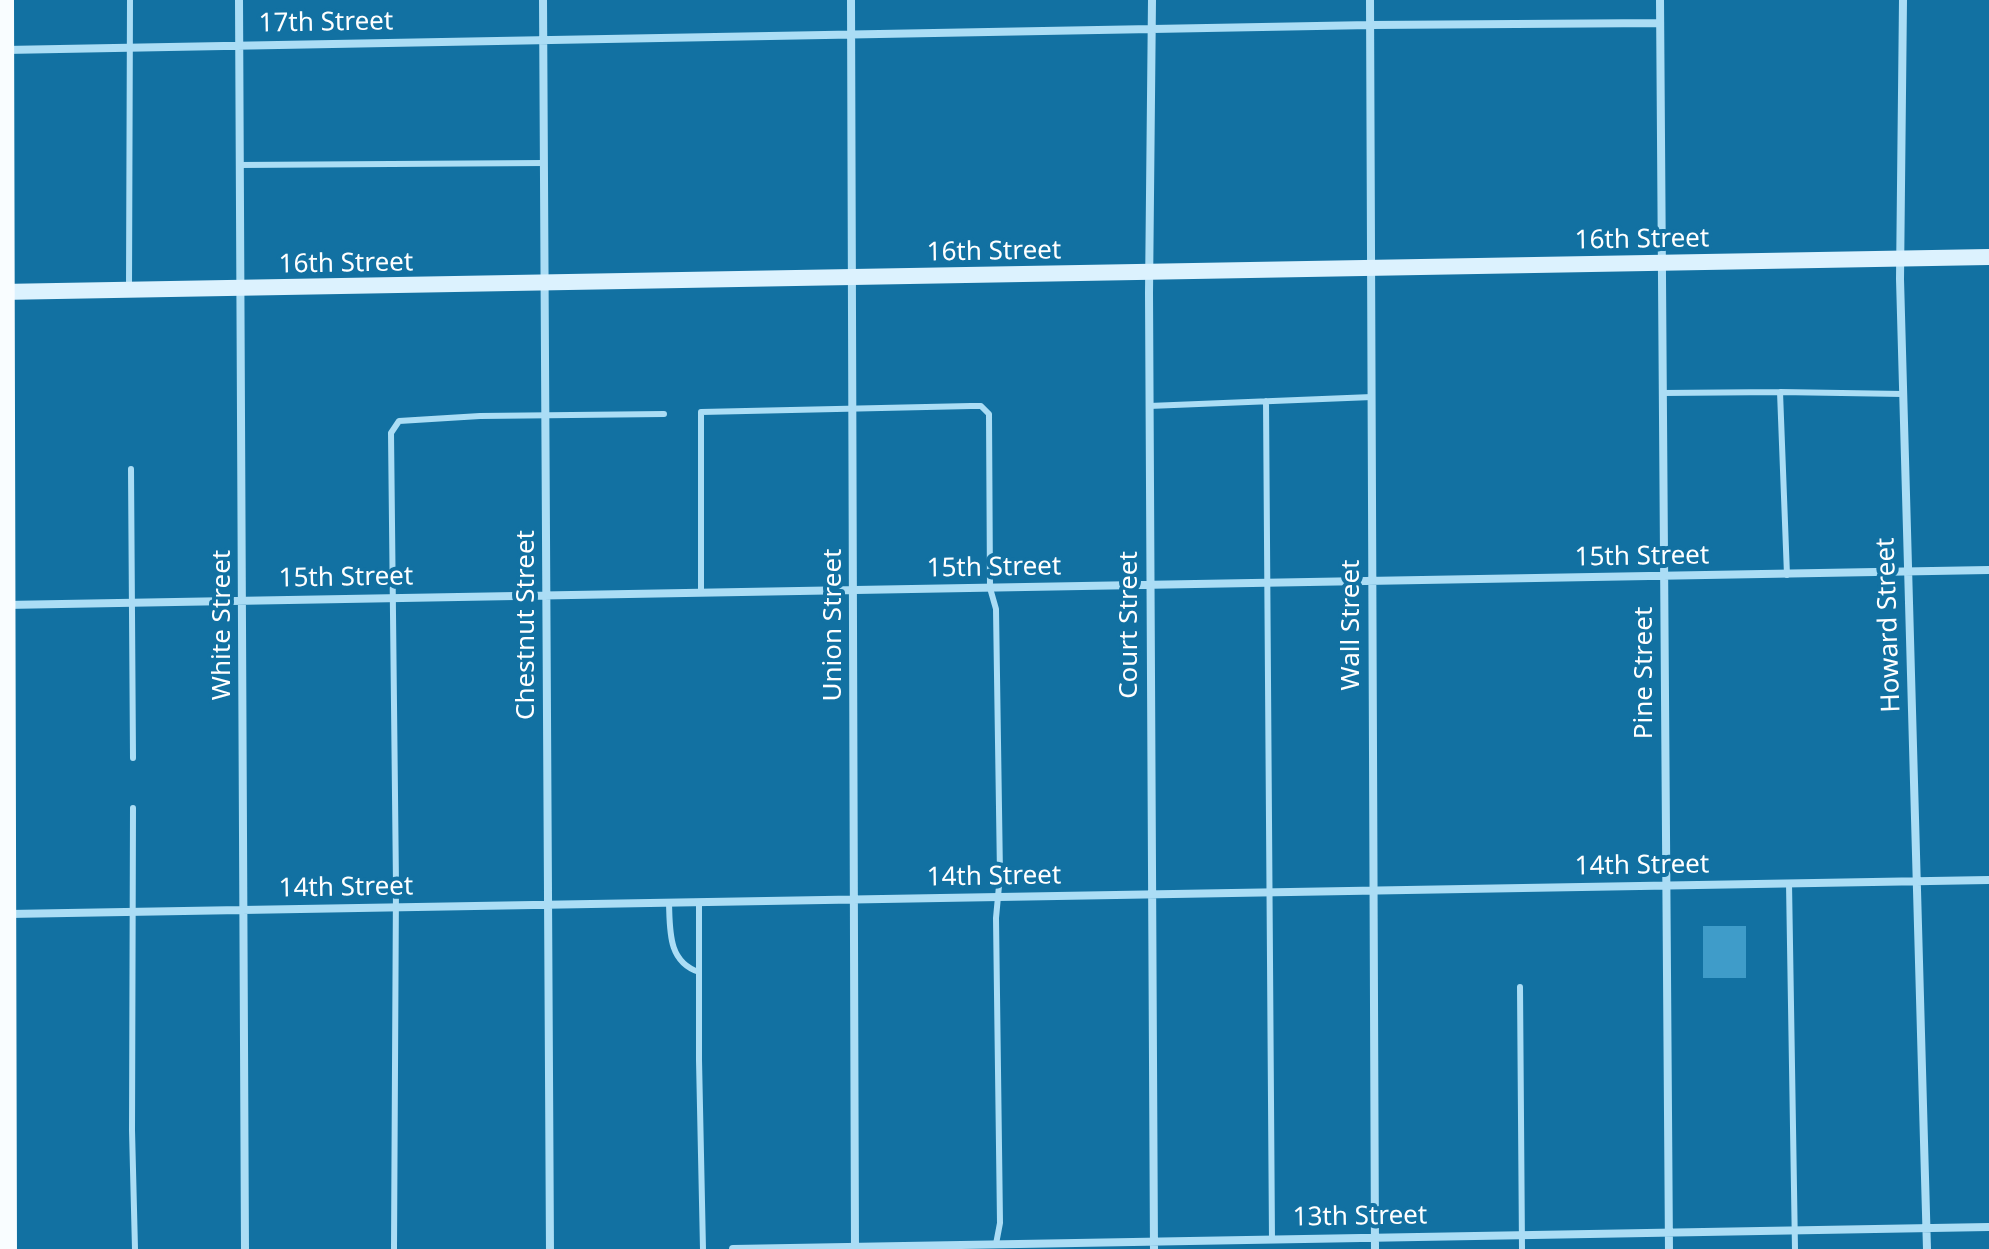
<!DOCTYPE html>
<html>
<head>
<meta charset="utf-8">
<style>
  body { margin:0 }
  canvas { display:block; background:#1271a2 }
</style>
</head>
<body>
<canvas width="1989" height="1249"></canvas>
<script>
const ctx = document.querySelector('canvas').getContext('2d');
ctx.lineJoin = 'round';
function paint(path, color) { ctx.fillStyle = color; ctx.fill(path, 'evenodd'); }
function stroke(path, color, width, dash) { ctx.strokeStyle = color; ctx.lineWidth = width; ctx.lineCap = dash ? 'butt' : 'round'; ctx.setLineDash(dash || []); ctx.stroke(path); }
function drawText(font, color, halo, rows, align = 'center') {
  ctx.font = font + ' "Noto Sans",sans-serif'; ctx.lineWidth = 8; ctx.setLineDash([]); ctx.textBaseline = 'middle'; ctx.strokeStyle = halo; ctx.fillStyle = color; for (const [text, x, y, turn = 0] of rows) {
    ctx.save(); ctx.translate(x, y); ctx.rotate((+turn || 0) * Math.PI / 180); ctx.textAlign = isNaN(turn) ? turn : align; if (halo) ctx.strokeText(text, 0, 0); ctx.fillText(text, 0, 0); ctx.restore();
  }
}
const building = new Path2D(`
  M1703 926H1746V978H1703Z`);
const lane = new Path2D(`
  M239 165 544 163
  M129 287 130 0
  M1780 392 1903 394
  M1663 393 1780 392 1787 575
  M1266 401 1272 1240
  M1149 406 1372 397
  M131 469 133 758
  M701 592V412L971 406H981L989 414 990 588 996 609 1000 875 996 918 1000 1223 996 1244
  M133 808 132 1130 135 1249
  M1789 883 1795 1249
  M669 903C670 931 668 962 699 972
  M699 904V1060L703 1249
  M1520 987 1522 1249
  M394 1249 396 885 391 433 399 421 480 416 664 414`);
const street = new Path2D(`
  M239 0 245 1249
  M543 0 550 1249
  M851 0 855 1249
  M1152 0 1149 293 1154 1249
  M1370 0 1375 1249
  M1660 0 1669 1249
  M1903 0 1900 279 1927 1249
  M5 50 1371 25 1660 23
  M5 605 1989 570
  M9 914 1989 880
  M733 1249 1989 1227`);
const secondary = new Path2D(`
  M0 292 1989 257`);
const primary = new Path2D(`
  M4 0 7 1249`);
const streetNames = [
  ["17th Street",326,23,-1],
  ["16th Street",1642,240,-1],
  ["16th Street",994,252,-1],
  ["16th Street",346,264,-1],
  ["15th Street",1642,557,-1],
  ["15th Street",994,568,-1],
  ["15th Street",346,578,-1],
  ["White Street",223,625,-90],
  ["Chestnut Street",527,625,-90],
  ["Union Street",834,625,-90],
  ["Court Street",1130,625,-90],
  ["Wall Street",1352,625,-90],
  ["Howard Street",1889,625,-92],
  ["Pine Street",1645,673,-90],
  ["14th Street",1642,866,-1],
  ["14th Street",994,877,-1],
  ["14th Street",346,888,-1],
  ["13th Street",1360,1217,-1]
];
paint(building, '#3f9cc9');
stroke(lane, '#abddf5', 6);
stroke(street, '#abddf5', 8);
stroke(secondary, '#dcf2fe', 16);
stroke(primary, '#f9fdff', 20);
drawText('26px', '#fff', '#1271a2', streetNames);
</script>
</body>
</html>
